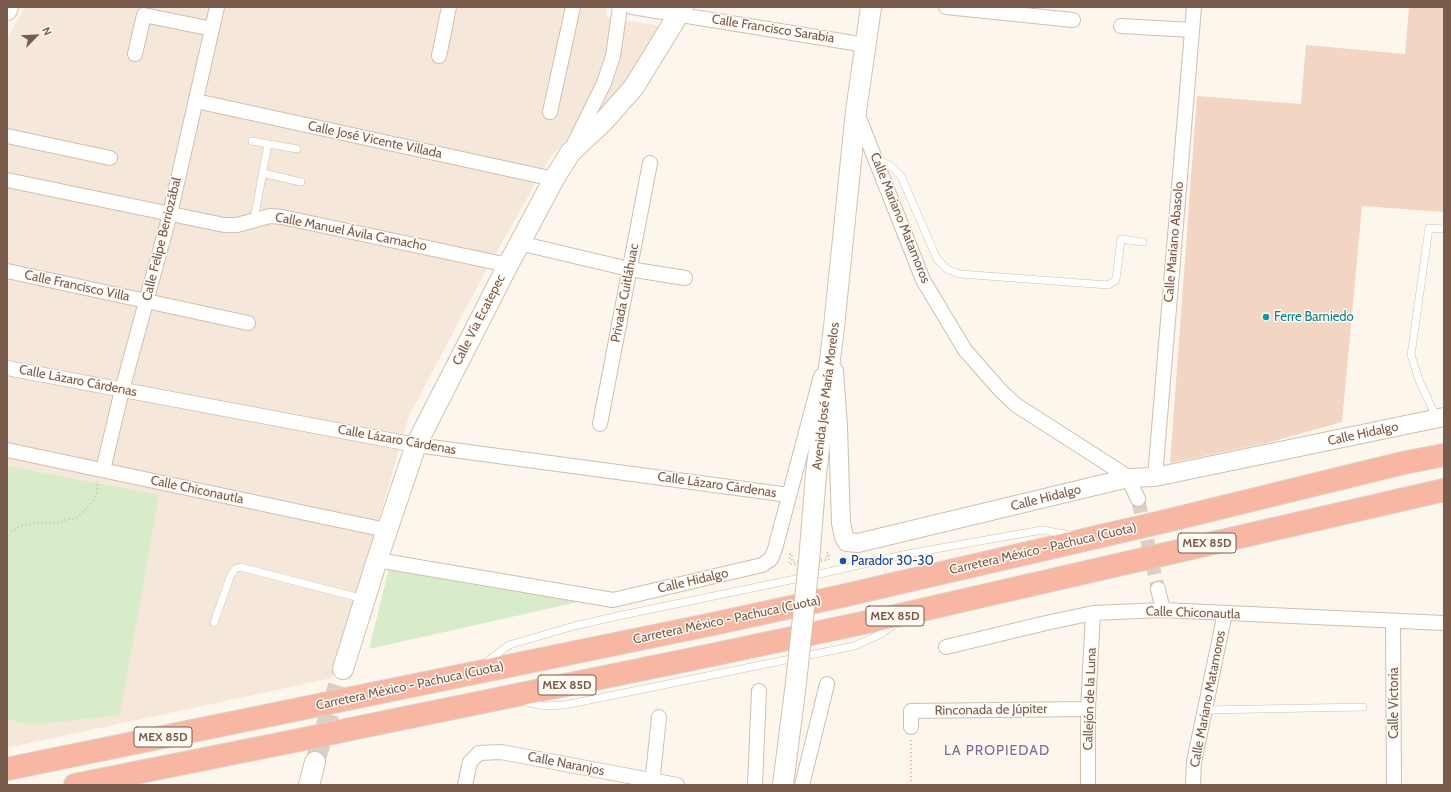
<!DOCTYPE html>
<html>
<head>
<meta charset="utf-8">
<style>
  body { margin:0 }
  #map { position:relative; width:1451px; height:792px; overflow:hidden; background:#fdf6ec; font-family:Cabin,sans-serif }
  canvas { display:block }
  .frame { position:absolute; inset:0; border:8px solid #7a5c4d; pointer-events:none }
  .north { position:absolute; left:16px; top:16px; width:40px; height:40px; -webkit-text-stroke:3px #fffaf3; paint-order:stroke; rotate:66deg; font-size:11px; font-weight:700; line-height:16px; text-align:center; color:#7a5c4d }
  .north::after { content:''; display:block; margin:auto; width:14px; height:18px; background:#7a5c4d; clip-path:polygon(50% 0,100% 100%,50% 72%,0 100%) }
</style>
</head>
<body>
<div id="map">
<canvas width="1451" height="792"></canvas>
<div class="frame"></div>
<div class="north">N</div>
</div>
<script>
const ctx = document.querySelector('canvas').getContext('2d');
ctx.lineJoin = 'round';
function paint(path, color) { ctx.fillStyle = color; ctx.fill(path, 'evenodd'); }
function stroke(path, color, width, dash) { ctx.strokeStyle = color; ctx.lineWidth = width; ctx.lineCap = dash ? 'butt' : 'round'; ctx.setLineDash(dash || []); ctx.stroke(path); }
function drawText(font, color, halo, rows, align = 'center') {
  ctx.font = font + ' Cabin,sans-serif'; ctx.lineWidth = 3; ctx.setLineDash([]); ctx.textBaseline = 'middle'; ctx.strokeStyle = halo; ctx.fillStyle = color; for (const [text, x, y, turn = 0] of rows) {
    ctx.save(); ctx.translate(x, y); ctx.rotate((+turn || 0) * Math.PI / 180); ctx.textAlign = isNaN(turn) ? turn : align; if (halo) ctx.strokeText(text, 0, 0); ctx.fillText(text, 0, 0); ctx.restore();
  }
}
const residential = new Path2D(`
  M25 7H607L606 17 667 27 628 81 551 156 482 278 409 416 332 678 7 748V39Z`);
const green = new Path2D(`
  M7 466 159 495 120 715 31 725 7 719Z
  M389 568 578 602 369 649Z`);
const building = new Path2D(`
  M1409 7H1444V212L1362 206 1342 422 1267 443 1170 463 1197 96 1301 104 1306 45 1405 54Z`);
const minorTunnel = new Path2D(`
  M1138 499 1158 589`);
const secondaryTunnel = new Path2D(`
  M315 762 343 669`);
const path = new Path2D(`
  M7 531H13L21 526 35 523H57L69 519H73L78 517 94 500 97 491V481
  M827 553H829V560L817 562 818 565 799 569V564H789L790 554H792V562L827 559Z
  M911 740V785`);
const service = new Path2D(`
  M252 141 297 149
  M876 159 891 166 901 176 937 259 947 269 960 274 1108 285 1116 280 1121 239 1143 242
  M262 173 301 182
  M254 220 268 144
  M1437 419 1419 380 1411 355 1429 228 1444 229
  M214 623 230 577 235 569 240 567 364 599
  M484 664 509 645 574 626 618 616 824 573 907 554 1042 530 1071 535
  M522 701 544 706 565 705 854 646 881 634 895 624
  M1206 710 1363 707`);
const minor = new Path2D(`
  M632 7 866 45
  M946 7 1073 20
  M1121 26 1192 30
  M135 54 144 15 212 29
  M439 56 449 7
  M196 101 554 179
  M550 112 573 7
  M857 113 923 280 965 350 1001 391 1016 405 1122 473 1128 478 1138 499
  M7 136 110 158
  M574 144 604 83 613 56 620 7
  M7 180 224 225H237L270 216 282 217 508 265
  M519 243 629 269 685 278
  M7 271 248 323
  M7 368 416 445 789 495
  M600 424 650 163
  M7 450 386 530
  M103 470 122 390 170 214 217 7
  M1155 477 1194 7
  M377 560 613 600 762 565 771 559 775 549 821 376
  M1158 589 1163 610
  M1393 621 1394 785
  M946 647 1046 623 1093 613 1163 610 1444 623
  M911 727V711L1088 709
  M465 785 470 762 479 753 501 752 677 785
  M652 785 659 717
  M755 785 759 691
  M802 785 827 684
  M1088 785V709L1093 613
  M1193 785 1194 762 1225 613`);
const tertiary = new Path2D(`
  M834 371 838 427 841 523 844 537 847 542 858 543 1128 478 1155 477 1444 417`);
const secondary = new Path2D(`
  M7 10 8 7
  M809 561 816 474 834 327 856 111 871 7
  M343 669 377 560 416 445 508 265 554 179 570 153 604 121 634 87 683 7
  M309 785 315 762
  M783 785 796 683`);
const motorway = new Path2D(`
  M362 696 708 625 842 596 1166 521 1403 463 1444 455
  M351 729 707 656 891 617 1444 490
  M7 769 319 705
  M75 785 309 738`);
const secondaryBridge = new Path2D(`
  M796 683 809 561`);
const motorwayBridge = new Path2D(`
  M319 705 362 696
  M309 738 351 729`);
const markers = [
  [1266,317,4,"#0f9aa8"],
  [843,561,4,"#1a4fb4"]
];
const shields = [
  [1207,543,58],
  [895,616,58],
  [567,685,58],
  [163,737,58]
];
const shieldNames = [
  ["MEX 85D",1207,543],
  ["MEX 85D",895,616],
  ["MEX 85D",567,685],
  ["MEX 85D",163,737]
];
const streetNames = [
  ["Calle Francisco Sarabia",773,29,9],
  ["Calle José Vicente Villada",375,140,12],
  ["Calle Mariano Matamoros",900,218,68],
  ["Calle Manuel Ávila Camacho",351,232,11],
  ["Calle Felipe Berriozábal",162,239,-76],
  ["Calle Mariano Abasolo",1174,242,-85],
  ["Calle Francisco Villa",77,286,12],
  ["Privada Cuitláhuac",625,293,-79],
  ["Calle Vía Ecatepec",479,320,-63],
  ["Calle Lázaro Cárdenas",78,381,11],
  ["Avenida José María Morelos",826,396,-83],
  ["Calle Hidalgo",1363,434,-12],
  ["Calle Lázaro Cárdenas",397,440,10],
  ["Calle Lázaro Cárdenas",717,485,8],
  ["Calle Chiconautla",197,490,12],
  ["Calle Hidalgo",1046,498,-14],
  ["Carretera México - Pachuca (Cuota)",1043,549,-13],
  ["Calle Hidalgo",693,581,-13],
  ["Calle Chiconautla",1193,613,2],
  ["Carretera México - Pachuca (Cuota)",727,620,-12],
  ["Carretera México - Pachuca (Cuota)",410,686,-12],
  ["Callejón de la Luna",1090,699,-88],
  ["Calle Mariano Matamoros",1208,699,-79],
  ["Calle Victoria",1394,703,-90],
  ["Rinconada de Júpiter",991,710,-1],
  ["Calle Naranjos",566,764,11]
];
const cultureNames = [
  ["Ferre Barniedo",1274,317]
];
const transitNames = [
  ["Parador 30-30",851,561]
];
const neighbourhoodNames = [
  ["LA PROPIEDAD",997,751]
];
paint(residential, '#f5e8da');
paint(green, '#d8ecc9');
paint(building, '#f3d5c3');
stroke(minorTunnel, '#dcd0c4', 14, [14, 7]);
stroke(secondaryTunnel, '#dcd0c4', 20, [20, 10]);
stroke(service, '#d1beb0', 8);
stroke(minor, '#d1beb0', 16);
stroke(tertiary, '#d1beb0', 20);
stroke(secondary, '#d6c0b0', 22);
stroke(motorway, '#dad1cd', 24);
stroke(path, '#d9b8a5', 2, [1, 3]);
stroke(service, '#fff', 7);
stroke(minor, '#fff', 14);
stroke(tertiary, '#fff', 18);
stroke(secondary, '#fff', 20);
stroke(motorway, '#f7b7a3', 22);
stroke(secondaryBridge, '#d6c0b0', 22, []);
stroke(motorwayBridge, '#dad1cd', 24, []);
stroke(secondaryBridge, '#fff', 20);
stroke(motorwayBridge, '#f7b7a3', 22);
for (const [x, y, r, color] of markers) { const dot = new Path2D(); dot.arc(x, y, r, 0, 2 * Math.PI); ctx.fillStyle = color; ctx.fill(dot); stroke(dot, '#fffaf3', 1.5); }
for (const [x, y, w] of shields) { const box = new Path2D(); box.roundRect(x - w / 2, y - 10, w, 20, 3); ctx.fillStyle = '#fffaf3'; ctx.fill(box); stroke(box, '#7a5c4d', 1); }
drawText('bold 12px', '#7a5c4d', null, shieldNames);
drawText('13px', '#7a5c4d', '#fffaf3', streetNames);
drawText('13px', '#0d838f', '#fffaf3', cultureNames, 'left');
drawText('13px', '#164399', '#fffaf3', transitNames, 'left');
ctx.letterSpacing = '1px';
drawText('14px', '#846695', '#fffaf3', neighbourhoodNames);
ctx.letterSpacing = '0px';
</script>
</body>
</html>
